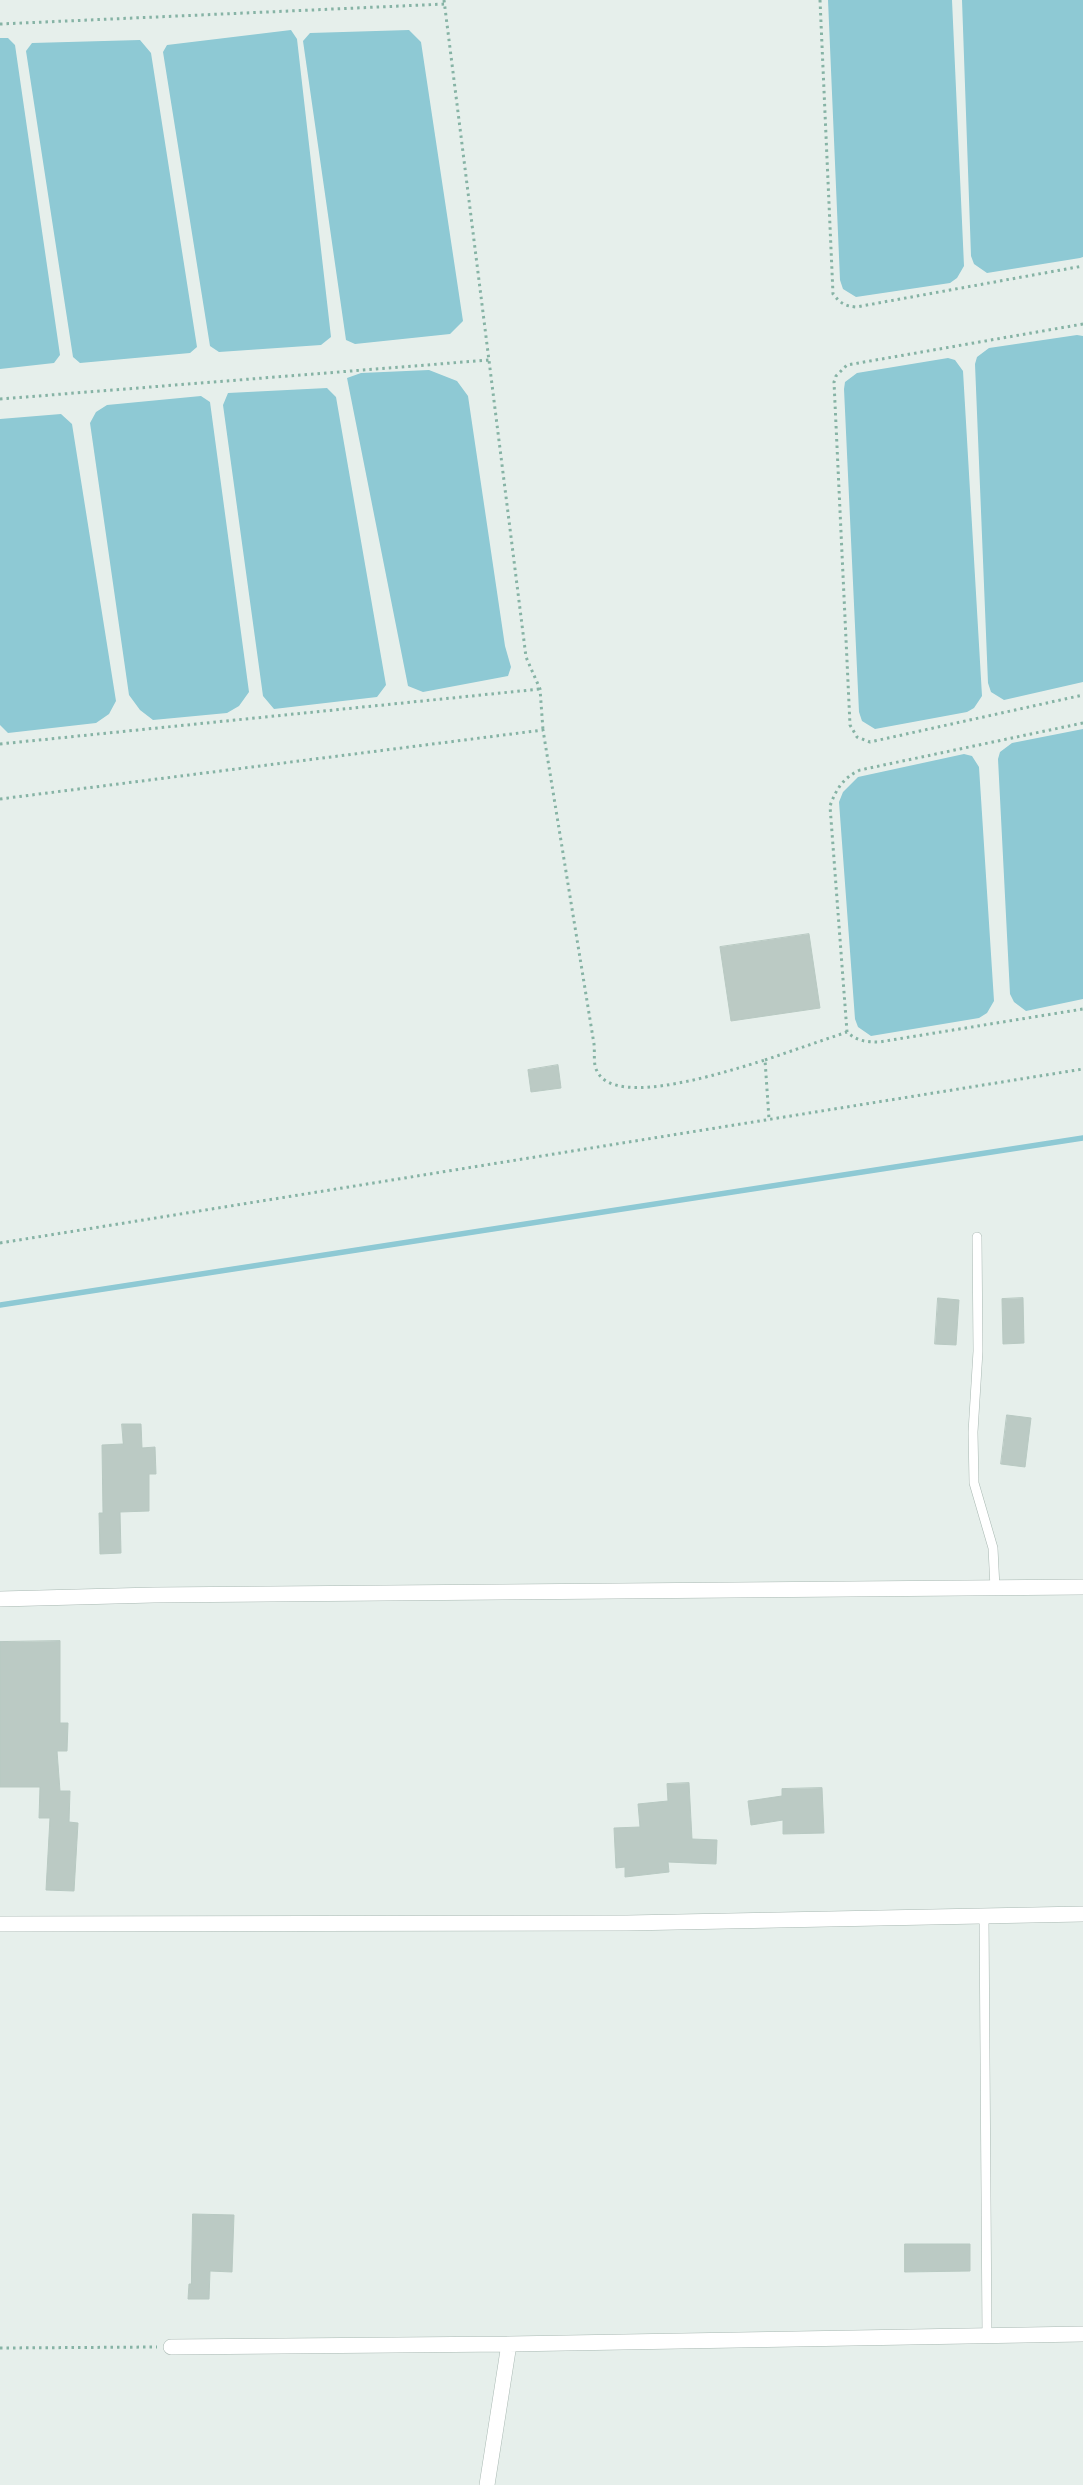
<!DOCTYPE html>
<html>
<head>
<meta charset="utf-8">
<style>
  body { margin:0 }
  canvas { display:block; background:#e6efeb }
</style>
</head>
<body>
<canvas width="1083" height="2485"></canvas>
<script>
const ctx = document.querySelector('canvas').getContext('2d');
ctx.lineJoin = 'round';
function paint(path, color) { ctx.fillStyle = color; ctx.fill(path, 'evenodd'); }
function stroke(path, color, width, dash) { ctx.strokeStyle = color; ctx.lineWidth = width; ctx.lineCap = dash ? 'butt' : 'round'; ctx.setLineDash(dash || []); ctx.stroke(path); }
const water = new Path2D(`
  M828 0H952L964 266 957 278 950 283 856 297 843 289 840 280Z
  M962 0H1083V257L1080 258 987 273 974 264 971 256Z
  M291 30 297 39 331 337 321 345 219 352 210 346 163 52 167 45Z
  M409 30 421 42 463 321 450 334 355 344 346 340 303 41 310 33Z
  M0 38H8L15 45 60 355 54 363 0 369Z
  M140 40 151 53 197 347 190 353 80 363 73 357 26 51 32 43Z
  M1077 335 1083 336V682L1004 700 991 692 988 683 975 364 977 357 989 348Z
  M948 358 955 360 963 371 982 696 974 708 967 712 875 729 862 721 859 712 844 389 845 382 857 373Z
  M429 370 457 381 468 396 505 646 511 667 508 676 423 692 408 686 347 378 361 373Z
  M327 388 336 397 386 685 377 697 274 709 263 696 223 405 228 393Z
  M201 396 210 402 249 692 239 706 227 713 153 720 140 710 129 695 90 423 96 412 107 405Z
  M61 414 72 424 116 701 109 714 96 723 8 733 0 725V419Z
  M1083 729V999L1026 1011 1014 1002 1010 994 998 759 1000 752 1012 743Z
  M964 754 972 756 979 767 994 1001 987 1013 979 1018 871 1036 858 1027 855 1019 839 802 843 792 858 777Z`);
const stream = new Path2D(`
  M0 1305 1083 1138`);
const building = new Path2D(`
  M809 934 820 1008 731 1021 720 947Z
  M558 1065 561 1088 531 1092 528 1070Z
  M938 1298 959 1300 956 1345 935 1344Z
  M1023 1298 1024 1343 1003 1344 1002 1299Z
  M1007 1415 1031 1418 1025 1467 1001 1464Z
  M122 1424H141L142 1448 155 1447 156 1474H149V1511L120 1512 121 1553 100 1554 99 1513H103L102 1445 123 1444Z
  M60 1641V1723H68L67 1751H57L60 1791H70L69 1822 78 1823 74 1891 46 1890 50 1818H39L40 1787H0V1642Z
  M689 1783 692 1839 717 1840 716 1864 668 1862 669 1872 625 1877V1867L616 1868 614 1828 640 1827 638 1804 668 1801 667 1784Z
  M822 1788 824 1833 783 1834V1820L751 1825 748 1801 782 1796V1789Z
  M193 2214 234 2215 232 2272 210 2271 209 2299H188L189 2284H191Z
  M905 2244H970V2271L905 2272Z`);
const path = new Path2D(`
  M444 0 526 657 540 689 543 730
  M820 0 833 294C840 303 845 306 856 307L1083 266
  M0 24 445 4
  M1083 324 847 365 836 376 834 382 850 725 857 737 870 742 1083 695
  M0 399 489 360
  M1083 723 860 770C844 777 836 789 830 806L847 1032C857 1041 866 1042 879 1042L1083 1009
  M0 744 540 689
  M0 799 543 730 594 1044C595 1052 593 1065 597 1071 615 1110 734 1069 765 1060L769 1119
  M765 1060 847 1032
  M0 1243 1083 1069
  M0 2348 157 2347`);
const service = new Path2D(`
  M977 1237 978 1351 973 1432 974 1483 993 1548 995 1588
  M984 1916 987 2336`);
const minor = new Path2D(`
  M0 1599 154 1595 1083 1587
  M0 1924 627 1923 1083 1914
  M171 2347 509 2344 1083 2334
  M487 2485 509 2344`);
paint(water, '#8ec9d4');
stroke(stream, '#8ec9d4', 5.5);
paint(building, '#bbcac4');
stroke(building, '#b8c9c2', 1);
stroke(service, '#a8b8b2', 10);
stroke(minor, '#a8b8b2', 16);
stroke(path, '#86b3a5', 3, [2.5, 4]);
stroke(service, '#fff', 9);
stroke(minor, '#fff', 15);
</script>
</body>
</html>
